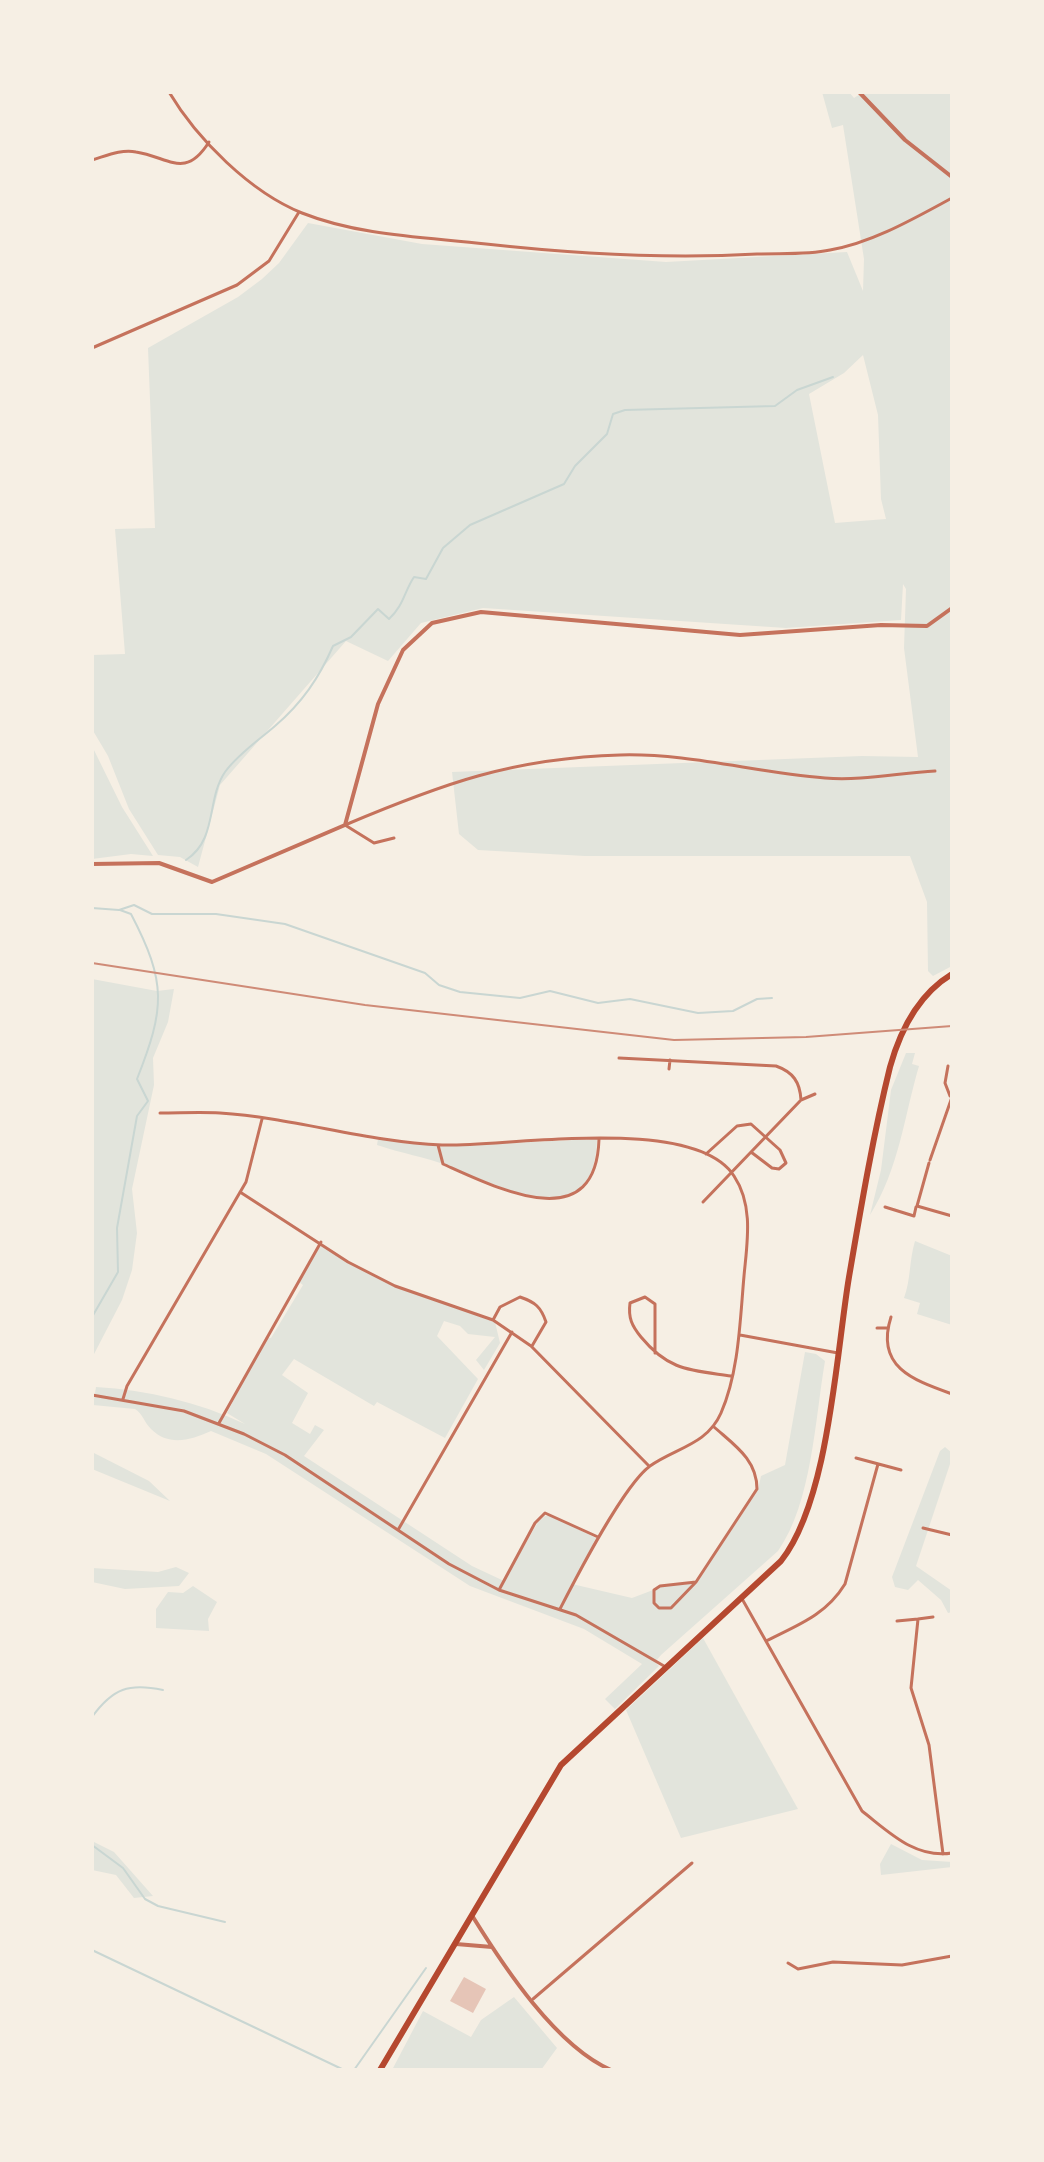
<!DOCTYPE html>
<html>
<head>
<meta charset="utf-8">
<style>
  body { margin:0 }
  #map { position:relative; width:1044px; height:2162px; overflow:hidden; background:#f6efe4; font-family:Montserrat,sans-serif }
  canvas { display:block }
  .frame { position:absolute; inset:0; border:94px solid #f6efe4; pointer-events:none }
</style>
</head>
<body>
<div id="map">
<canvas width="1044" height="2162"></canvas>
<div class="frame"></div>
</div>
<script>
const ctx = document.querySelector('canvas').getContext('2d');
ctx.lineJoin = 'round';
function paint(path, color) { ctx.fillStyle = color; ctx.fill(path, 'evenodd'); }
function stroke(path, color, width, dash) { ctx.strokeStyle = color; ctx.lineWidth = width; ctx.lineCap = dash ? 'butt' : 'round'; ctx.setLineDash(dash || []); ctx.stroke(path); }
const green = new Path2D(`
  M822 92H849L854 98 863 92H952V966L933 976 928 971 927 902 910 856H585L478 850 459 834 452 772 862 756 918 757 904 648 906 589 903 584 901 620 786 628 483 608 421 623 388 661 346 641 220 785 198 867 180 857 158 855 129 809 108 756 92 729V655L125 654 115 529 155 528 148 348 238 297 262 279 279 263 308 223 422 244 666 262 847 252 863 291 864 259 843 125 832 128ZM863 355 878 415 881 499 886 519 835 523 809 394 844 373Z
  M92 746 122 807 153 856 131 854 92 859Z
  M92 979 157 991 174 989 168 1022 153 1058 154 1085 132 1189 137 1233 132 1270 122 1300 92 1358Z
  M906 1053H915L912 1064 919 1066C904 1117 899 1169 870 1215L881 1170 891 1090Z
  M378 1139 441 1146 597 1139C595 1236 503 1188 448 1166 426 1157 400 1153 377 1145Z
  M915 1241 952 1256V1325L917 1314 920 1303 904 1298C911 1279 909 1261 915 1241Z
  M321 1244C375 1282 434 1299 495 1322L500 1343 484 1370 476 1360 495 1337 468 1334 460 1326 444 1321 437 1336 478 1379 445 1438 377 1402 374 1406 294 1359 282 1375 308 1393 292 1423 310 1434 315 1425 324 1430 304 1456 472 1566 504 1581 538 1522 545 1516H552L596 1538 572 1584 632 1598 661 1587 697 1583 758 1490 761 1476 785 1465 805 1352 816 1354 825 1361C815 1419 812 1503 778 1551L661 1655 655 1662 659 1666 615 1709 605 1699 642 1664 584 1629 470 1586 266 1454 211 1431C191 1440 169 1447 151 1429 144 1422 143 1414 135 1409L93 1405 96 1387C148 1390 198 1402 245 1424L227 1413 266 1337 271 1338 303 1285 299 1282Z
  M945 1447 952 1453V1458L916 1566 952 1591V1612L948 1613 941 1600 918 1580 908 1590 895 1587 892 1577 940 1451Z
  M92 1452 149 1481 170 1501 92 1469Z
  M176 1567 189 1573 179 1586 125 1589 92 1582V1568L158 1572Z
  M193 1586 217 1602 208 1619 209 1631 156 1628V1609L168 1592 183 1593Z
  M703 1638 798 1809 681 1838 626 1710Z
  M92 1841 114 1852 153 1896 134 1898 116 1875 92 1870Z
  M891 1844 922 1860 952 1862V1867L881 1875 880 1864Z
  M514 1997 557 2048 541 2070H392L423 2011 471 2037 481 2020Z`);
const stream = new Path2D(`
  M186 860C218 839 206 800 225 772 238 754 259 740 275 726 302 703 319 678 333 646L351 637 378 609 389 619C404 605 404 592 414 577L426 579 443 548 470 525 564 484 575 466 607 434 613 414 625 410 775 406 797 390 833 377
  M92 908 119 910 134 905 152 914H216L285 924 425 973 439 985 460 992 520 998 550 991 598 1003 630 999 698 1013 733 1011 757 999 772 998
  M92 1317 118 1272 117 1228 137 1116 148 1101 137 1079C165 1008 167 983 131 914L120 910
  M92 1717C113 1688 129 1683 163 1690
  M92 1845 123 1868 145 1899 158 1906 225 1922
  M92 1950 344 2070
  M354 2070 426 1968`);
const building = new Path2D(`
  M464 1977 486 1989 473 2013 450 2001Z`);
const minor = new Path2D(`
  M169 92C197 139 250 192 302 213 360 236 424 237 486 244 576 254 666 259 757 254 781 253 807 255 830 250 872 243 915 218 952 198
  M92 160C106 156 121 149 136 152 169 157 185 180 209 142
  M92 348 237 285 269 261 299 212
  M345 825C442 784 513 758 620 755 689 753 757 773 825 778 861 781 899 773 935 771
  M345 825 374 843 394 838
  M619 1058 776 1066C793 1072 800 1082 801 1100
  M948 1066 945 1083 950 1096
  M669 1069 670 1060
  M160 1113C180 1113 200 1112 220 1113 295 1118 367 1142 442 1145 507 1147 694 1114 734 1176 754 1206 747 1243 744 1276 740 1320 739 1372 721 1413 707 1445 675 1448 650 1466 623 1486 577 1576 560 1609
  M438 1145 443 1164C499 1189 596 1238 599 1139
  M706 1154 737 1126 751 1124 780 1150 786 1163 779 1169 772 1168 751 1152
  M930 1160 952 1097
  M929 1163 917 1206 952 1216
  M240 1192 348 1262 395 1286 493 1320 531 1346 649 1466
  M703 1202 801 1100 815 1094
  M885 1207 914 1216 916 1207
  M891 1317C875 1367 913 1380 952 1394
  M493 1320 500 1307 520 1297C535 1302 541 1307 546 1322L532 1346
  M877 1328H888
  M740 1335 838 1353
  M655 1353V1304L645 1297 630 1303C628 1318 632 1326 641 1337 669 1371 690 1370 731 1376
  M92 1395 184 1411 244 1434 285 1455 449 1564 499 1590 576 1615 664 1666
  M123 1399 127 1386 246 1182 262 1119
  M219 1423 321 1242
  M856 1458 901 1470
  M923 1528 952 1535
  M398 1530 512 1332
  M696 1582 660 1586 654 1590V1603L659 1608H671L696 1582 757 1489C757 1459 734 1445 713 1426
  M499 1590 535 1523 545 1513 598 1537
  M741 1597 862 1811C889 1832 915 1859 952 1853
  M918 1619 933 1617
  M897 1621 918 1619 911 1688 929 1745 943 1854
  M766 1641C798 1625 826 1615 845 1584L878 1464
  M788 1963 798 1969 833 1962 902 1965 952 1956
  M533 1999 692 1863`);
const tertiary = new Path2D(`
  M859 92 905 140 952 177
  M92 864 159 863 212 882 345 825 378 704 403 650 432 623 481 612 740 635 881 625 927 626 952 608
  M473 1917C504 1967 556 2046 611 2070
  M456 1944 492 1947`);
const trunk = new Path2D(`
  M380 2070 561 1765 781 1561C829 1500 836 1355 849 1277 861 1207 873 1136 890 1067 900 1031 919 994 952 974`);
const rail = new Path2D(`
  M92 963 365 1005 674 1040 806 1037 952 1026`);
paint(green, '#e2e4dc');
stroke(stream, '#c9d6d2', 2);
paint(building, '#e6c5b7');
stroke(minor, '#c5725c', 3);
stroke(tertiary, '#c5725c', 4);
stroke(trunk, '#b5482f', 6);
stroke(rail, '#cf8b77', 2);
</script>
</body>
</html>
